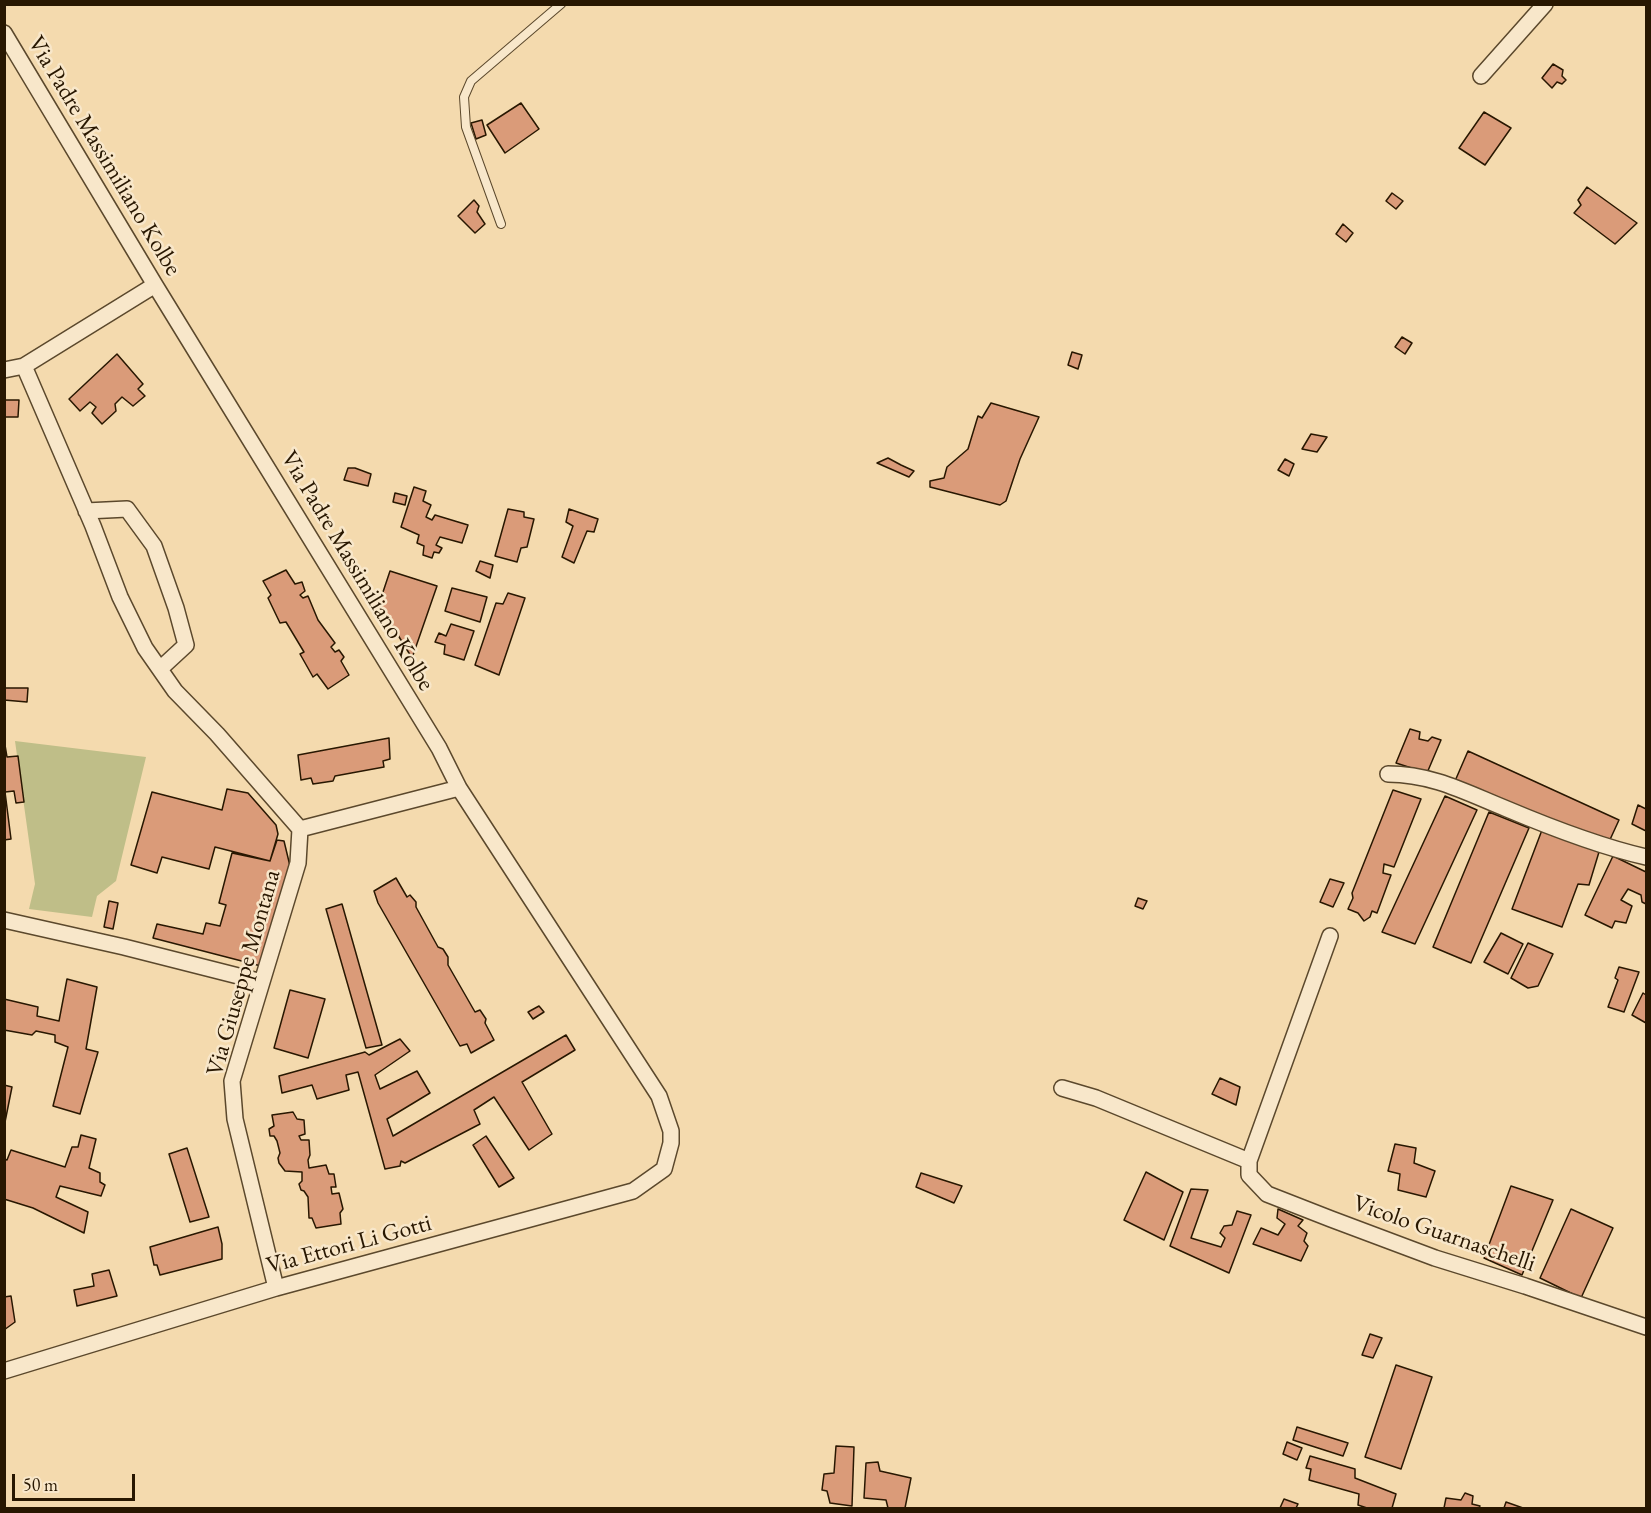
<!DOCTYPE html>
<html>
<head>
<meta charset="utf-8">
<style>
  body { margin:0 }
  #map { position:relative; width:1651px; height:1513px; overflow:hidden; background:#f4daae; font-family:"EB Garamond",serif }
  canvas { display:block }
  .frame { position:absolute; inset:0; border:6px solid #281701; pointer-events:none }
  .scale { position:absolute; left:12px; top:1474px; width:123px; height:27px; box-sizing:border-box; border:3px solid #281701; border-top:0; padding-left:8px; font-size:18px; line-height:21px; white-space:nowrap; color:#281701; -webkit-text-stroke:4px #f8e7ca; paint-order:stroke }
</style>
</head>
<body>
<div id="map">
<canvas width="1651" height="1513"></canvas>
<div class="frame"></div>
<div class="scale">50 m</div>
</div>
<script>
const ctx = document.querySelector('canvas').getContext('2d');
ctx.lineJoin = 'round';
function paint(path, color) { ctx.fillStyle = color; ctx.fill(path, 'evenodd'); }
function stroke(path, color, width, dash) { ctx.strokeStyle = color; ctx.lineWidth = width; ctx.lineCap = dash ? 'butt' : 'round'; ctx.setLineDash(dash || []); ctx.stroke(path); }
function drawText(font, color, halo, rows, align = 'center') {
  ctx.font = font + ' "EB Garamond",serif'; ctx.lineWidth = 5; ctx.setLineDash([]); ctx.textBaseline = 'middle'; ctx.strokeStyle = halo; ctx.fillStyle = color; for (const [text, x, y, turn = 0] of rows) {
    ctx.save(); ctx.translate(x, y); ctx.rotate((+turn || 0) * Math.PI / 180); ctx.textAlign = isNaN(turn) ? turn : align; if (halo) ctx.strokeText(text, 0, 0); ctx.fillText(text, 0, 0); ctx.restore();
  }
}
const green = new Path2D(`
  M15 741 146 757 116 881 97 896 92 917 29 909 35 884Z`);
const building = new Path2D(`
  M1553 64 1563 70 1562 76 1566 80 1562 84 1557 82 1552 88 1542 78Z
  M521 103 539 129 505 153 487 125Z
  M1484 112 1511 128 1485 165 1459 148Z
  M482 120 486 135 476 139 471 123Z
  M1587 187 1637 223 1615 244 1574 213 1581 205 1578 200Z
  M1392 193 1403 201 1396 209 1386 201Z
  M474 200 479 206 477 212 485 224 475 233 458 216Z
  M1343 224 1353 233 1346 242 1336 234Z
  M1402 337 1412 343 1405 354 1395 347Z
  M1072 352 1082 355 1078 369 1068 365Z
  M117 354 143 384 138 389 145 396 133 406 122 397 115 404 116 411 102 424 92 413 96 407 90 402 80 411 69 399Z
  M4 400H19L18 417H4Z
  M991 403 1039 417 1020 459 1006 501 1000 505 930 487V481L944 478 947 467 968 449 978 416 982 418Z
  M1311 434 1327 437 1317 452 1302 449Z
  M888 458 901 465 914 471 909 477 877 463Z
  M1285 459 1294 464 1289 476 1278 470Z
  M348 468H355L371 474 368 486 344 480Z
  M414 487 426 491 423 501 431 505 426 517 432 520 435 515 468 525 462 543 440 537 436 545 442 548 439 553 434 552 432 558 423 555 424 546 417 543 419 535 401 527Z
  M395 493 407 496 405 505 393 502Z
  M508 509 524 512V517L534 519 527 547 521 548 517 562 495 556Z
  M569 509 598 519 594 532 587 531 574 563 562 557 573 526 566 522Z
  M480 561 493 565 490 578 476 571Z
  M286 570 295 584 302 582 305 591 300 595 303 598 308 596 318 620 335 643 331 647 335 652 339 650 344 657 341 661 349 675 328 689 317 674 313 677 300 654 304 652 286 622 280 623 268 598 271 595 263 581Z
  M390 571 437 586 412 658 379 604Z
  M452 588 487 597 480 622 445 611Z
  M508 593 525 598 499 675 475 665 496 603 503 604Z
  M451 624 474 631 464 660 444 654 445 645 435 642 439 633 446 636Z
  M4 688H28L27 702 4 700Z
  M1410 729 1420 732 1419 739 1428 741 1432 737 1441 740 1427 773 1396 763Z
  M389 738 390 759 383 761 384 767 335 776 333 781 313 784 311 778 301 780 298 755Z
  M4 739 7 757 18 756 24 802 16 803 14 791 5 792 11 839 4 840Z
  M1468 751 1619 820 1608 844 1455 781Z
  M227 789 248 793 276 825 278 834 270 861 215 847 209 869 162 857 157 873 131 865 152 792 222 810Z
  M1393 790 1421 799 1394 867 1384 864 1383 873 1391 875 1377 913 1372 911 1370 917 1364 921 1358 913 1348 909 1353 898 1352 893Z
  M1445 796 1477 810 1415 944 1382 932Z
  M1638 805 1646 809V831L1632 824Z
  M1489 812 1529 828 1471 963 1433 947Z
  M1542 830 1599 852 1589 885 1578 884 1562 927 1512 909Z
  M277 840 284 841 290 866 261 966 153 938 157 924 203 934 206 923 220 926 226 905 219 903 232 853 270 861Z
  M1613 856 1646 872V904L1642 902 1641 895 1628 889 1621 900 1632 906 1626 923 1615 921 1612 928 1585 915Z
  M396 878 407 897 410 895 416 902V907L438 947 443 949 448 957V965L475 1012 480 1010 486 1019 485 1023 494 1040 471 1053 467 1044 460 1046 378 903 374 891Z
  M1330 879 1344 883 1333 907 1320 902Z
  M1138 898 1147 901 1143 909 1135 906Z
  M109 901 118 903 113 929 104 927Z
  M342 904 382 1045 366 1048 326 909Z
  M1501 933 1523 944 1508 974 1484 962Z
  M1528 943 1553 954 1538 986 1528 988 1511 978Z
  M1619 967 1639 972 1624 1012 1608 1007 1618 980 1615 978Z
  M67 979 97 987 86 1049 98 1052 80 1114 53 1106 68 1047 55 1042V1035L36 1031 32 1035 4 1030V999L38 1007 37 1016 59 1021Z
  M290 990 325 999 308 1058 274 1048Z
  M1643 993 1646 995V1023L1632 1015Z
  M539 1006 544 1012 533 1019 528 1012Z
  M566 1035 575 1050 522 1082 552 1134 529 1150 494 1097 474 1110 480 1124 405 1163 401 1161 400 1166 385 1169 358 1072 346 1075 349 1090 317 1099 312 1085 282 1093 279 1076 365 1052 369 1055 400 1039 410 1051 375 1075 380 1089 417 1071 430 1093 387 1119 393 1136Z
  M1220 1078 1240 1087 1236 1105 1212 1094Z
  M4 1085 12 1087 4 1127Z
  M293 1112 297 1119 304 1120 305 1134 299 1136 301 1140H309L310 1155 308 1160 309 1168 326 1165 329 1174H334L336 1187H331L332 1194 339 1193 343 1209 340 1213 341 1224 316 1228 312 1218H309L308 1197 304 1191 301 1190 299 1184 302 1181V1172L285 1171 279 1163 278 1158 280 1153 277 1141 274 1136H270L269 1129 274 1126 272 1115Z
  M81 1135 96 1139 89 1168 100 1173V1182L105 1185 101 1196 60 1186 56 1197 88 1212 84 1233 33 1208 4 1199V1159L7 1160 11 1150 65 1167 72 1147H78Z
  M486 1136 514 1178 499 1187 473 1145Z
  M1395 1144 1416 1148 1414 1163 1435 1171 1426 1197 1398 1190 1400 1174 1388 1171Z
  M187 1148 209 1217 190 1222 169 1154Z
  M1146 1172 1183 1192 1164 1240 1124 1220Z
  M921 1173 962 1186 954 1203 916 1187Z
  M1511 1186 1553 1200 1522 1275 1484 1258Z
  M1191 1189 1208 1190 1191 1238 1221 1247 1225 1238 1220 1233 1224 1226 1232 1225 1237 1211 1251 1215 1229 1273 1170 1246Z
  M1278 1209 1303 1220 1298 1226 1307 1233 1304 1241 1308 1246 1301 1261 1253 1244 1261 1228 1278 1235 1285 1224 1277 1218Z
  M1571 1209 1613 1228 1581 1298 1540 1278Z
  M218 1227 222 1244V1259L160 1275 157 1265H154L150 1247Z
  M109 1270 117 1296 77 1306 74 1290 94 1286 92 1274Z
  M11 1296 15 1322 4 1330V1297Z
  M1370 1334 1382 1338 1373 1358 1362 1355Z
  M1396 1365 1432 1377 1401 1469 1365 1457Z
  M1297 1427 1348 1443 1343 1456 1293 1440Z
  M1287 1442 1302 1448 1297 1460 1283 1454Z
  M836 1446 854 1447 852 1506 830 1503 827 1491 822 1490 824 1474 834 1473Z
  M1310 1456 1355 1469V1478L1396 1494 1392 1508H1367L1358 1505 1359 1494 1309 1480 1311 1469 1306 1468Z
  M878 1462 880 1471 911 1478 905 1508H888L886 1500 864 1498 866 1463Z
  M1465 1493 1473 1496 1472 1504 1480 1506 1479 1508H1444L1446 1498 1461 1500Z
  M1284 1499 1298 1504 1296 1508H1280Z
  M1506 1502 1523 1508H1504Z`);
const service = new Path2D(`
  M501 224 466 127 464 97 471 81 561 4`);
const minor = new Path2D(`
  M4 33 155 285 439 748 459 788 659 1096 671 1131V1143L664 1169 633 1191 276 1288 4 1371
  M1481 76 1545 4
  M24 366 93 526 120 597 145 648 175 691 217 734 300 829
  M4 370 24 366 155 285
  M86 511 127 509 154 546 176 608 186 645 160 669
  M1388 774C1433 774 1467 793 1507 809 1552 828 1598 846 1646 857
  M4 920 124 947 262 982
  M1330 936 1249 1161V1175L1267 1194 1331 1219 1435 1258 1525 1286 1646 1327
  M1062 1088 1096 1098 1249 1161
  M276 1288 235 1119 232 1081 298 863 300 829 459 788`);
const streetNames = [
  ["Via Padre Massimiliano Kolbe",104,156,59],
  ["Via Padre Massimiliano Kolbe",357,571,59],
  ["Via Giuseppe Montana",244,973,-74],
  ["Vicolo Guarnaschelli",1444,1234,19],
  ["Via Ettori Li Gotti",349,1245,-15]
];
paint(green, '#bfbe88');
paint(building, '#da9b79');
stroke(building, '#281701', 1.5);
stroke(service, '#5b482c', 10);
stroke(minor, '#5b482c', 18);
stroke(service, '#f8e7ca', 8);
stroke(minor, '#f8e7ca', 15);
drawText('24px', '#281701', '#f8e7ca', streetNames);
</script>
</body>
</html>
